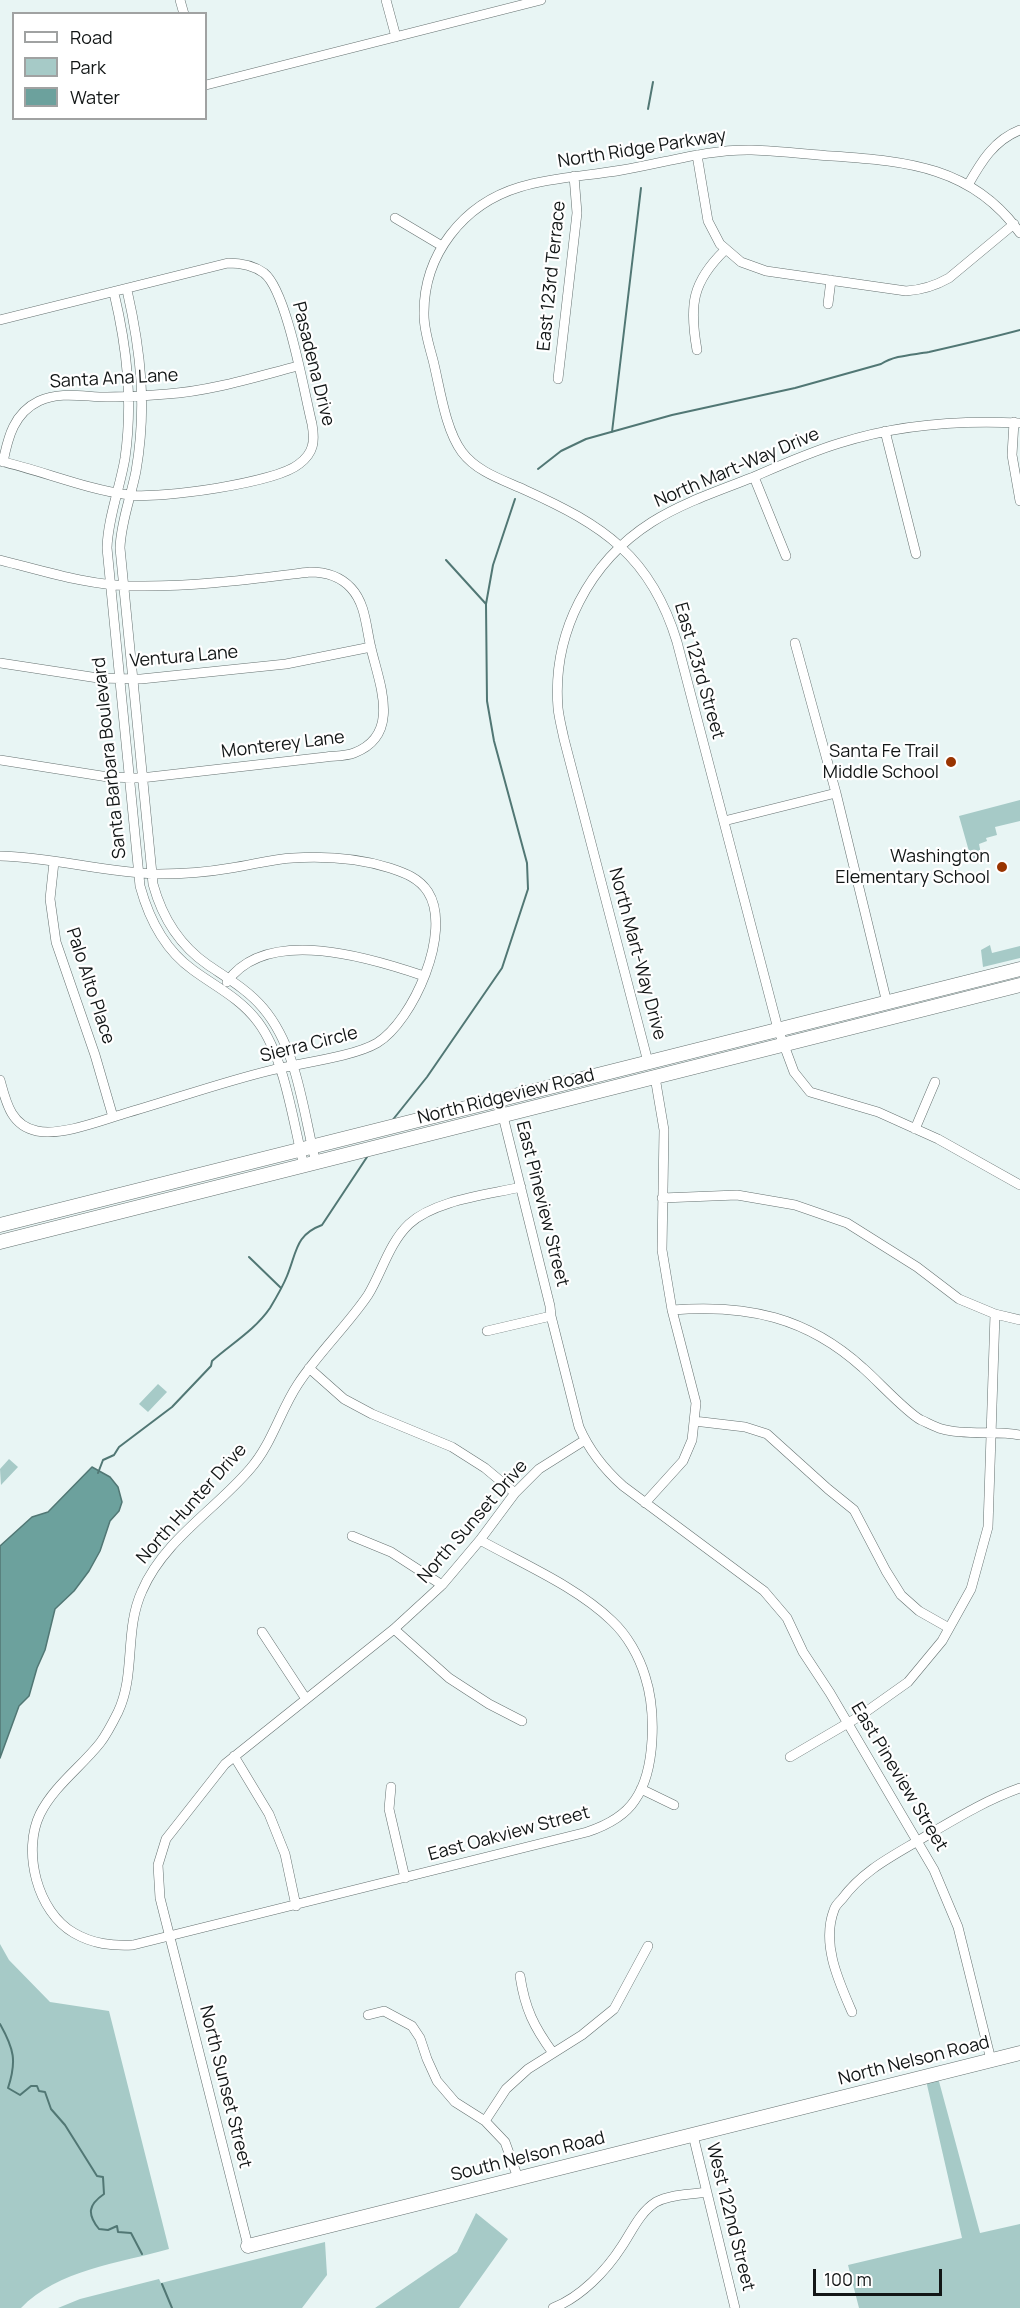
<!DOCTYPE html>
<html>
<head>
<meta charset="utf-8">
<style>
  body { margin:0 }
  #map { position:relative; width:1020px; height:2308px; overflow:hidden; background:#e8f5f4; font-family:Manrope,sans-serif }
  canvas { display:block }
  .legend { position:absolute; left:12px; top:12px; width:195px; height:108px; box-sizing:border-box; background:#fff; border:2px solid #a0a2a2; margin:0; padding:8px 10px; list-style:none; font-size:18px; color:#121616 }
  .legend li { display:flex; align-items:center; gap:12px; height:30px }
  .legend b { width:30px; border:2px solid #a0a2a2 }
  .scale { position:absolute; left:813px; top:2269px; width:129px; height:27px; box-sizing:border-box; border:3px solid #121616; border-top:0; padding-left:8px; font-size:18px; line-height:21px; white-space:nowrap; color:#121616; -webkit-text-stroke:4px #fff; paint-order:stroke }
</style>
</head>
<body>
<div id="map">
<canvas width="1020" height="2308"></canvas>
<ul class="legend">
<li><b style="height:8px;background:#fff"></b>Road</li>
<li><b style="height:16px;background:#a6cac7"></b>Park</li>
<li><b style="height:16px;background:#6ca19d"></b>Water</li>
</ul>
<div class="scale">100 m</div>
</div>
<script>
const ctx = document.querySelector('canvas').getContext('2d');
ctx.lineJoin = 'round';
function paint(path, color) { ctx.fillStyle = color; ctx.fill(path, 'evenodd'); }
function stroke(path, color, width, dash) { ctx.strokeStyle = color; ctx.lineWidth = width; ctx.lineCap = dash ? 'butt' : 'round'; ctx.setLineDash(dash || []); ctx.stroke(path); }
function drawText(font, color, halo, rows, align = 'center') {
  ctx.font = font + ' Manrope,sans-serif'; ctx.lineWidth = 4.5; ctx.setLineDash([]); ctx.textBaseline = 'middle'; ctx.strokeStyle = halo; ctx.fillStyle = color; for (const [text, x, y, turn = 0] of rows) {
    ctx.save(); ctx.translate(x, y); ctx.rotate((+turn || 0) * Math.PI / 180); ctx.textAlign = isNaN(turn) ? turn : align; if (halo) ctx.strokeText(text, 0, 0); ctx.fillText(text, 0, 0); ctx.restore();
  }
}
const green = new Path2D(`
  M1020 800V821L995 827 997 835 986 838 987 841 979 844 982 859 972 862 959 816Z
  M990 945 992 953 1020 946V958L983 967 981 950Z
  M158 1384 167 1392 148 1412 139 1404Z
  M9 1459 18 1467 1 1485 0 1469Z
  M0 1944 9 1960 50 2002 109 2011 169 2249C120 2263 57 2270 21 2308H0Z
  M937 2074 980 2233 1020 2224V2308H859L848 2265 962 2238 925 2076Z
  M476 2213 508 2239 459 2308H375L457 2252Z
  M325 2242 327 2275 302 2308H58L80 2299 159 2279 161 2283Z`);
const water = new Path2D(`
  M92 1467 110 1477 118 1487 122 1502 119 1511 110 1521 100 1551 89 1571 74 1591 55 1609 45 1650 37 1668 29 1696 19 1706 0 1758V1546L32 1517 48 1512Z`);
const stream = new Path2D(`
  M648 109 653 82
  M612 432 641 188
  M538 469 561 451 586 439 672 415 795 388 881 364C895 355 913 355 929 352 960 345 990 338 1020 330
  M446 560 486 604
  M391 1122 427 1077 502 968 528 889 527 863 494 741 487 701 486 604 493 565 515 499
  M249 1257 281 1288
  M98 1473 103 1460 114 1455 119 1447 172 1407 211 1366 212 1361C231 1344 255 1330 270 1308 276 1298 283 1286 287 1276 297 1252 295 1235 322 1225L369 1154
  M0 2024C14 2049 17 2061 8 2088L20 2095 31 2086H37L39 2091 45 2092 51 2109 65 2125 97 2176 103 2177 104 2194C88 2205 87 2214 99 2229L108 2230 117 2226 118 2232 131 2233 142 2254
  M162 2284 172 2308`);
const street = new Path2D(`
  M180 0 184 14
  M386 0 396 37
  M206 85 541 0
  M697 155 708 221 720 244 741 262 766 271 906 291C922 290 935 286 949 278L1014 224
  M968 185C981 162 994 140 1020 130
  M395 218 442 246
  M1020 233C973 167 907 161 832 156 805 154 778 151 752 150 707 149 665 163 622 170 588 176 553 177 520 187 463 204 423 255 424 315 424 330 429 345 433 360 440 388 445 429 462 452 477 472 503 480 525 490 603 525 651 556 677 642L778 1029 794 1072 810 1092 878 1112 938 1139 1020 1185
  M127 290C141 352 147 407 136 471 131 497 121 521 120 548L153 884C162 917 179 945 208 965 227 978 248 990 263 1008 298 1049 303 1112 316 1163
  M114 293C127 348 133 401 125 458 120 488 108 517 107 548L140 886C149 919 165 950 193 970 216 987 240 998 258 1022 285 1058 293 1122 304 1166
  M828 304 831 280
  M0 320 228 263C240 263 253 265 264 273 287 291 304 392 312 424 315 441 314 453 299 464 276 483 160 499 129 495 85 489 43 471 0 461
  M697 350C689 305 692 282 725 250
  M558 379 577 213 574 176
  M1014 422 1012 455 1020 501
  M885 431 916 554
  M3 462C8 437 14 413 39 401 60 391 85 397 107 397 127 397 147 396 167 394 211 391 255 377 298 366
  M754 477 786 556
  M0 560C44 571 90 586 135 586 194 587 252 579 310 572 325 572 340 576 351 588 366 604 366 628 371 648 379 683 402 735 354 753 346 756 335 756 326 757L141 778 108 777 0 760
  M795 643 836 793 887 1003
  M0 663 98 678 141 679 286 664 371 647
  M724 821 836 793
  M0 856C53 857 106 873 159 874 183 874 208 872 231 868 252 865 272 859 293 858 326 856 358 858 390 868 405 873 419 878 428 892 453 931 413 1021 377 1043 353 1057 300 1063 272 1070 222 1082 172 1100 123 1114 100 1121 61 1136 37 1131 11 1126 6 1102 0 1080
  M54 862 50 899 56 942 95 1055 113 1117
  M227 982C267 925 371 958 424 976
  M648 1062 564 739C562 729 559 718 558 708 552 633 589 562 652 522 682 503 718 491 751 478 781 465 810 452 840 443 899 424 959 420 1020 423
  M499 1100 550 1306 551 1316 579 1427C589 1450 605 1470 623 1486L764 1591 787 1618 803 1652 830 1693 934 1870 958 1927 991 2060
  M915 1129 935 1082
  M662 1198 737 1195 795 1205 847 1223 917 1267 959 1299 995 1314 1020 1320
  M672 1310C747 1304 807 1317 863 1368 877 1380 907 1413 921 1420 928 1423 935 1427 942 1429 967 1436 995 1430 1020 1435
  M487 1331 551 1316
  M309 1368 344 1399 372 1414 452 1447 485 1468 515 1493
  M694 1421 745 1427 767 1434 828 1489 854 1510 886 1571 901 1595 919 1611 949 1628
  M645 1503 683 1461 692 1440 696 1403 672 1310 662 1250 664 1130 655 1077
  M352 1536 391 1552 442 1585
  M480 1540C523 1564 577 1587 612 1621 627 1635 639 1656 645 1676 656 1710 656 1770 635 1800 624 1817 605 1826 587 1832L133 1945C112 1946 93 1944 74 1933 37 1912 22 1851 40 1814 54 1786 81 1767 100 1743 107 1734 113 1722 118 1712 136 1674 124 1630 142 1591 164 1540 215 1510 250 1469 272 1444 280 1411 298 1384 319 1352 347 1326 368 1295 382 1272 389 1243 409 1224 435 1200 487 1195 521 1187
  M394 1629 449 1678 489 1704 522 1721
  M262 1632 306 1699
  M234 1756 269 1814 285 1854 296 1906
  M790 1757 860 1716 908 1682 942 1641 971 1589 988 1527 995 1314
  M391 1787 389 1809 405 1878
  M641 1789 674 1805
  M520 1976C525 2009 534 2027 553 2053
  M852 2012C839 1982 821 1944 834 1910 835 1906 839 1902 842 1899 864 1869 895 1855 926 1836 957 1818 986 1800 1020 1788
  M368 2015 384 2011 412 2026 420 2038 427 2059 437 2081 455 2102 485 2121 505 2142 518 2178
  M485 2121 506 2089 528 2069 582 2035 614 2009 648 1946
  M693 2135 735 2308
  M248 2246 160 1898 158 1865 166 1839 225 1764 394 1629 442 1585 480 1540 515 1493 539 1469 585 1440
  M553 2308C581 2297 606 2271 622 2246 632 2231 640 2212 656 2202 671 2194 690 2195 706 2192`);
const secondary = new Path2D(`
  M0 1225 1020 969
  M0 1242 1020 985
  M248 2246 1020 2053`);
const markers = [
  [951,762,6,"#993400"],
  [1002,867,6,"#993400"]
];
const streetNames = [
  ["North Ridge Parkway",642,149,-9],
  ["East 123rd Terrace",552,276,-84],
  ["Pasadena Drive",313,364,76],
  ["Santa Ana Lane",114,379,-3],
  ["North Mart-Way Drive",737,468,-23],
  ["Ventura Lane",184,657,-5],
  ["East 123rd Street",699,671,74],
  ["Monterey Lane",283,745,-7],
  ["Santa Barbara Boulevard",110,758,-96],
  ["North Mart-Way Drive",637,954,75],
  ["Palo Alto Place",90,986,72],
  ["Sierra Circle",309,1045,-14],
  ["North Ridgeview Road",506,1097,-14],
  ["East Pineview Street",542,1204,76],
  ["North Hunter Drive",192,1504,-48],
  ["North Sunset Drive",473,1522,-49],
  ["East Pineview Street",899,1777,59],
  ["East Oakview Street",509,1834,-15],
  ["North Nelson Road",914,2061,-14],
  ["North Sunset Street",225,2087,76],
  ["South Nelson Road",528,2157,-14],
  ["West 122nd Street",730,2217,76]
];
const poiNames = [
  ["Santa Fe Trail",939,752],
  ["Middle School",939,773],
  ["Washington",990,857],
  ["Elementary School",990,878]
];
paint(green, '#a6cac7');
paint(water, '#6ca19d');
stroke(water, '#517774', 1.5);
stroke(stream, '#517774', 2);
stroke(street, '#657170', 10);
stroke(secondary, '#657170', 15);
stroke(street, '#fff', 9);
stroke(secondary, '#fff', 14);
for (const [x, y, r, color] of markers) { const dot = new Path2D(); dot.arc(x, y, r, 0, 2 * Math.PI); ctx.fillStyle = color; ctx.fill(dot); stroke(dot, '#fff', 2); }
drawText('18px', '#121616', '#fff', streetNames);
drawText('18px', '#121616', '#fff', poiNames, 'right');
</script>
</body>
</html>
